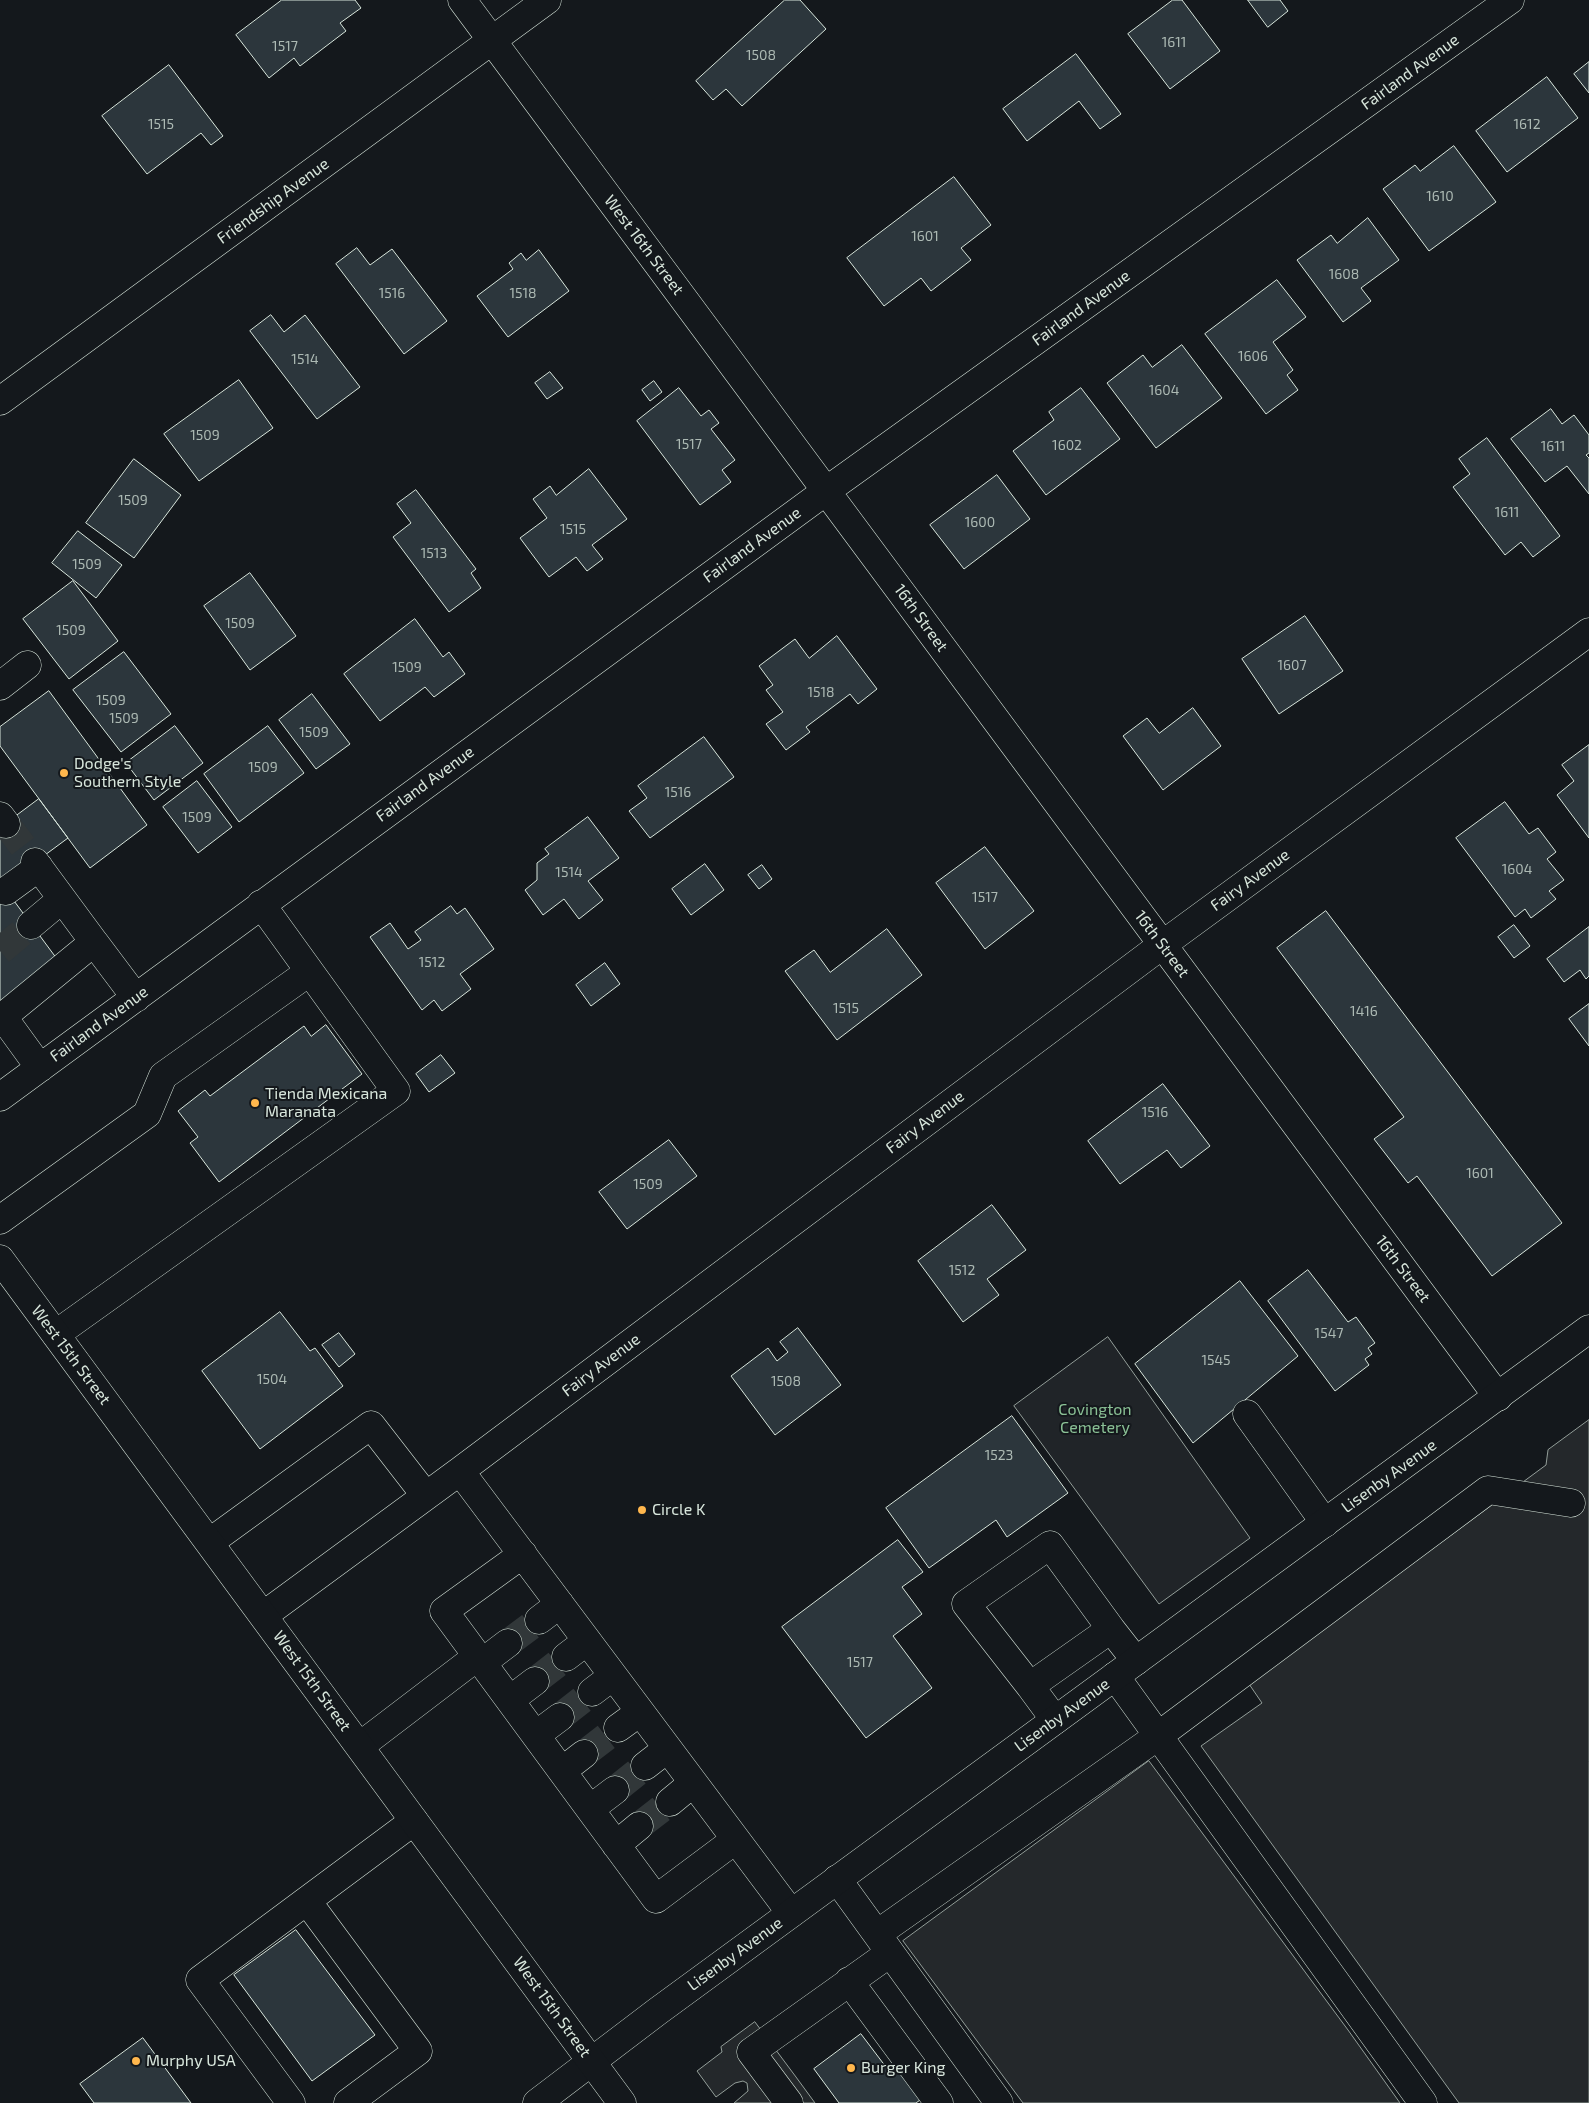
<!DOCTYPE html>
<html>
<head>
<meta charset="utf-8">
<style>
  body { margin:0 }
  canvas { display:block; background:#14181c }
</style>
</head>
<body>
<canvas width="1589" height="2103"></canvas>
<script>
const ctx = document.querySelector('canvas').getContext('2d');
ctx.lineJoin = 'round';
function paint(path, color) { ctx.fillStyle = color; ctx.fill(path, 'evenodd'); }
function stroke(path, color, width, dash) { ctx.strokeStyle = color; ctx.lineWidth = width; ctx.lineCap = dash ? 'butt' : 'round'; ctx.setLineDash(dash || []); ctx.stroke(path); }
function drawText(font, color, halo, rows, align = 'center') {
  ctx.font = font + ' "Exo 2",sans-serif'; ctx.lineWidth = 4; ctx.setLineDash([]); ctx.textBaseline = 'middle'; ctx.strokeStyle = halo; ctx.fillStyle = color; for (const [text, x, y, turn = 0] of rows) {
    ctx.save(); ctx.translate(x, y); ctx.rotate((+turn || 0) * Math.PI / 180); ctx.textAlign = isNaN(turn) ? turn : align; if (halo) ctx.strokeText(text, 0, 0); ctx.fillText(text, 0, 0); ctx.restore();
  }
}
const green = new Path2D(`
  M1108 1337 1250 1538 1159 1604 1014 1406Z`);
const parking = new Path2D(`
  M1589 1420V2103H1459L1201 1746 1262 1703 1249 1684 1546 1465 1548 1450Z
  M1149 1761 1348 2030 1400 2103H1023L903 1941Z
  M755 2022 796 2077 815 2103H734L748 2091 747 2083 743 2081 735 2083 716 2097 697 2071 722 2052 721 2047Z`);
const building = new Path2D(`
  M282 0H355L361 8 340 23 346 31 300 66 294 58 269 78 236 35Z
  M785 0H800L826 29 742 106 726 89 713 100 696 81Z
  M1173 0H1182L1220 51 1170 89 1128 34Z
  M1248 0H1280L1288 11 1268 27Z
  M1076 54 1121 114 1100 129 1079 101 1027 141 1003 109Z
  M1589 62V93L1574 74Z
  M169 65 223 136 211 145 201 133 147 174 102 116Z
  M1547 77 1578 118 1507 172 1476 131Z
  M1454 146 1496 202 1429 251 1383 189 1415 165 1420 171Z
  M954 177 991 225 961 248 971 260 931 291 921 278 884 306 847 258Z
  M1368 218 1399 260 1361 288 1371 301 1343 322 1297 260 1331 235 1337 243Z
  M357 248 370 265 392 249 447 321 404 354 336 264Z
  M539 250 569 291 508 337 477 296 513 269 509 263 521 253 526 260Z
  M1277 280 1306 317 1273 342 1293 370 1287 375 1298 390 1266 414 1205 334Z
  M271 315 284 332 305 315 360 387 317 419 250 331Z
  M1182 345 1222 398 1156 448 1107 383 1143 355 1152 367Z
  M550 372 563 388 547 399 535 383Z
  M239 380 273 428 199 481 164 434Z
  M654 381 662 392 650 401 642 390Z
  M679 388 701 416 709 410 719 423 711 429 735 460 722 470 731 482 700 505 637 421Z
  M1081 388 1120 439 1046 495 1013 451 1054 420 1049 412Z
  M1551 409 1562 424 1574 415 1589 435V453L1586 455 1589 458V494L1567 466 1545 482 1511 439Z
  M1487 438 1560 536 1533 557 1521 542 1505 555 1453 487 1470 474 1459 459Z
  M134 459 181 495 134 558 86 523Z
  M589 469 627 519 592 545 603 559 587 571 576 557 549 577 520 538 547 518 533 499 550 486 556 495Z
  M997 475 1030 519 964 569 930 525Z
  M416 490 476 569 471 573 481 588 449 612 393 537 411 523 397 504Z
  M78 531 122 565 96 598 52 563Z
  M250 573 296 636 250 670 204 606Z
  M73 581 118 641 69 679 23 619Z
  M1305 616 1343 671 1279 714 1242 659Z
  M415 619 443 657 449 652 465 674 434 697 425 687 380 721 344 674Z
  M837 636 877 689 858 704 850 694 806 727 810 732 786 750 766 724 783 712 766 690 773 685 759 666 795 639 809 658Z
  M124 652 171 714 121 752 73 690Z
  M49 691 147 825 90 868 0 746V727Z
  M312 694 350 744 316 769 279 720Z
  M1193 708 1221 746 1163 790 1123 736 1147 718 1159 733Z
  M175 726 203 763 154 800 126 763Z
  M268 726 304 773 239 822 204 774Z
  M704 737 734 777 650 838 629 811 647 798 638 786Z
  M1589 745V838L1557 795 1574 781 1562 765Z
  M197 781 232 827 198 853 163 807Z
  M39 799 68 838 3 886 57 959 0 1004V828Z
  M1505 802 1529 834 1538 828 1556 852 1547 859 1564 880 1549 891 1556 899 1531 918 1525 909 1515 917 1456 838Z
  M588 817 619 858 588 881 603 900 579 919 564 899 543 915 525 890 537 880V863L549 854 545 849Z
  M985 847 1034 911 985 949 936 883Z
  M705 864 724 890 691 915 672 889Z
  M762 865 772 879 759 889 748 875Z
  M451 906 457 914 465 908 494 949 460 974 471 989 442 1011 434 1000 422 1010 370 937 390 923 408 949 421 940 415 932Z
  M1326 911 1562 1223 1492 1276 1417 1176 1408 1183 1374 1139 1404 1117 1277 948Z
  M1514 925 1530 946 1514 958 1498 937Z
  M1589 927V976L1586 979 1580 970 1564 982 1547 959Z
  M887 929 922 975 837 1040 785 971 814 950 830 972Z
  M605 963 620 984 591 1006 576 985Z
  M1589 1004V1046L1569 1019Z
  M326 1025 362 1074 219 1182 190 1143 198 1137 178 1111 205 1090 210 1096 304 1026 311 1036Z
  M441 1055 455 1073 429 1092 416 1074Z
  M1163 1084 1210 1146 1181 1168 1167 1150 1120 1184 1088 1141Z
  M669 1140 697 1176 627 1229 599 1192Z
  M992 1205 1026 1250 987 1279 999 1295 963 1322 918 1261Z
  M1308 1270 1348 1322 1356 1317 1375 1343 1368 1348 1372 1354 1365 1359 1369 1365 1335 1391 1268 1301Z
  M1240 1281 1298 1356 1193 1443 1135 1364Z
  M280 1312 310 1351 315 1348 343 1386 260 1449 202 1371Z
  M798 1328 841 1385 775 1435 731 1376 768 1348 777 1361 788 1352 780 1342Z
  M339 1333 355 1354 339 1367 322 1345Z
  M1012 1416 1068 1493 1007 1537 996 1520 929 1568 886 1508Z
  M898 1540 923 1572 902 1587 922 1614 893 1636 932 1688 866 1738 782 1627Z
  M296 1930 375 2035 312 2081 234 1975Z
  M861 2034 889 2071 895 2066 920 2100 916 2103H839L814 2069Z
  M143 2038 191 2103H94L80 2084Z`);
const minorTunnel = new Path2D(`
  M6 824 35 862
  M0 951 31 925
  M508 1643 539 1620
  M535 1681 566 1657
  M560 1717 592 1692
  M584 1754 618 1728
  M615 1790 645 1766
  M639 1826 670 1802`);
const minor = new Path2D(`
  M462 0 1498 1397
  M0 401 547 0
  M0 686 27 665
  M0 816 6 824
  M6 891 39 867
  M31 925 62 899
  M94 942 136 998
  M3 1017 40 1068
  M0 1019 94 942 35 862
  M0 1097 826 491 1510 0
  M0 1220 147 1114 163 1076 309 972
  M56 1334 396 1091 261 904
  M1247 1414 1325 1523
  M460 1471 791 1913
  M210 1542 371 1425 426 1496
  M1050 1545 1111 1629 1030 1686 966 1604Z
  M523 1554 444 1611 656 1899 735 1840
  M264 1615 460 1471 1162 945 1589 632
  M539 1620 560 1604
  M1111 1629 1136 1661
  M566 1657 587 1641
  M483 1662 508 1643
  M1115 1676 1423 2103
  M1030 1686 1055 1720
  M592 1692 613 1676
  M510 1700 535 1681
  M618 1728 640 1712
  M536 1735 560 1717
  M360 1746 478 1656
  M645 1766 667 1749
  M562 1771 584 1754
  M670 1802 693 1783
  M590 1809 615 1790
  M616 1845 639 1826
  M837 1879 999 2103
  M307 1901 418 2051 348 2103
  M877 1934 1158 1736 1488 1490 1571 1503
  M849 1981 939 2103
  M291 2103 200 1980 414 1821
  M789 2103 751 2052 890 1953`);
const major = new Path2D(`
  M537 2103 658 2011 1589 1329`);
const highway = new Path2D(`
  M0 1259 622 2103`);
const markers = [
  [64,773,5,"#ffb74d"],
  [255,1103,5,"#ffb74d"],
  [642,1510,5,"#ffb74d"],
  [136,2061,5,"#ffb74d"],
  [851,2068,5,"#ffb74d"]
];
const numberNames = [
  ["1611",1174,42],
  ["1517",285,46],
  ["1508",761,55],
  ["1515",161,124],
  ["1612",1527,124],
  ["1610",1440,196],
  ["1601",925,236],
  ["1608",1344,274],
  ["1516",392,293],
  ["1518",523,293],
  ["1606",1253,356],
  ["1514",305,359],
  ["1604",1164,390],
  ["1509",205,435],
  ["1517",689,444],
  ["1602",1067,445],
  ["1611",1553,446],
  ["1509",133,500],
  ["1611",1507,512],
  ["1600",980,522],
  ["1515",573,529],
  ["1513",434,553],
  ["1509",87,564],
  ["1509",240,623],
  ["1509",71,630],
  ["1607",1292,665],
  ["1509",407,667],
  ["1518",821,692],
  ["1509",111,700],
  ["1509",124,718],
  ["1509",314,732],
  ["1509",263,767],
  ["1516",678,792],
  ["1509",197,817],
  ["1604",1517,869],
  ["1514",569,872],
  ["1517",985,897],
  ["1512",432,962],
  ["1515",846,1008],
  ["1416",1364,1011],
  ["1516",1155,1112],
  ["1601",1480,1173],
  ["1509",648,1184],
  ["1512",962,1270],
  ["1547",1329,1333],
  ["1545",1216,1360],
  ["1504",272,1379],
  ["1508",786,1381],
  ["1523",999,1455],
  ["1517",860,1662]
];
const streetNames = [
  ["Fairland Avenue",1410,72,-36],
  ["Friendship Avenue",273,201,-36],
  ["West 16th Street",644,245,53],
  ["Fairland Avenue",1081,308,-36],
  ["Fairland Avenue",752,545,-36],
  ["16th Street",921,618,54],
  ["Fairland Avenue",425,784,-36],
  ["Fairy Avenue",1250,880,-36],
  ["16th Street",1162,944,53],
  ["Fairland Avenue",99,1024,-36],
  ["Fairy Avenue",925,1122,-37],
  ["16th Street",1403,1269,53],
  ["West 15th Street",71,1355,53],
  ["Fairy Avenue",601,1365,-37],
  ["Lisenby Avenue",1389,1476,-36],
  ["West 15th Street",312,1681,54],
  ["Lisenby Avenue",1062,1715,-36],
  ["Lisenby Avenue",735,1954,-36],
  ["West 15th Street",552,2007,54]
];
const poiNames = [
  ["Dodge's",74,764],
  ["Southern Style",74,782],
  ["Tienda Mexicana",265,1094],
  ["Maranata",265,1112],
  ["Circle K",652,1510],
  ["Murphy USA",146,2061],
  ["Burger King",861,2068]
];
const parkNames = [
  ["Covington",1095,1410],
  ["Cemetery",1095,1428]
];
paint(green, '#202428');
stroke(green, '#939e99', 1);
paint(parking, '#24282b');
stroke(parking, '#939e99', 1);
paint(building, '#2c363c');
stroke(building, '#d8e6dc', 1);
stroke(minorTunnel, '#313739', 28, [28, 14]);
stroke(minor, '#d8e6dc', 29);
stroke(major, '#d8e6dc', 29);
stroke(highway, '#d8e6dc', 29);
stroke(minor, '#14181c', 28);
stroke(major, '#14181c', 28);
stroke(highway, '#14181c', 28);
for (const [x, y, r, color] of markers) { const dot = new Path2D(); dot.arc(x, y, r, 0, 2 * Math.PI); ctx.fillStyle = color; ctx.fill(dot); stroke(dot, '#14181c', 2); }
drawText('14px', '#adbab4', null, numberNames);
drawText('16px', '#d8e6dc', '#14181c', streetNames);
drawText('16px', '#d8e6dc', '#14181c', poiNames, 'left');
drawText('16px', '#8ac095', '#14181c', parkNames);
</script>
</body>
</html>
